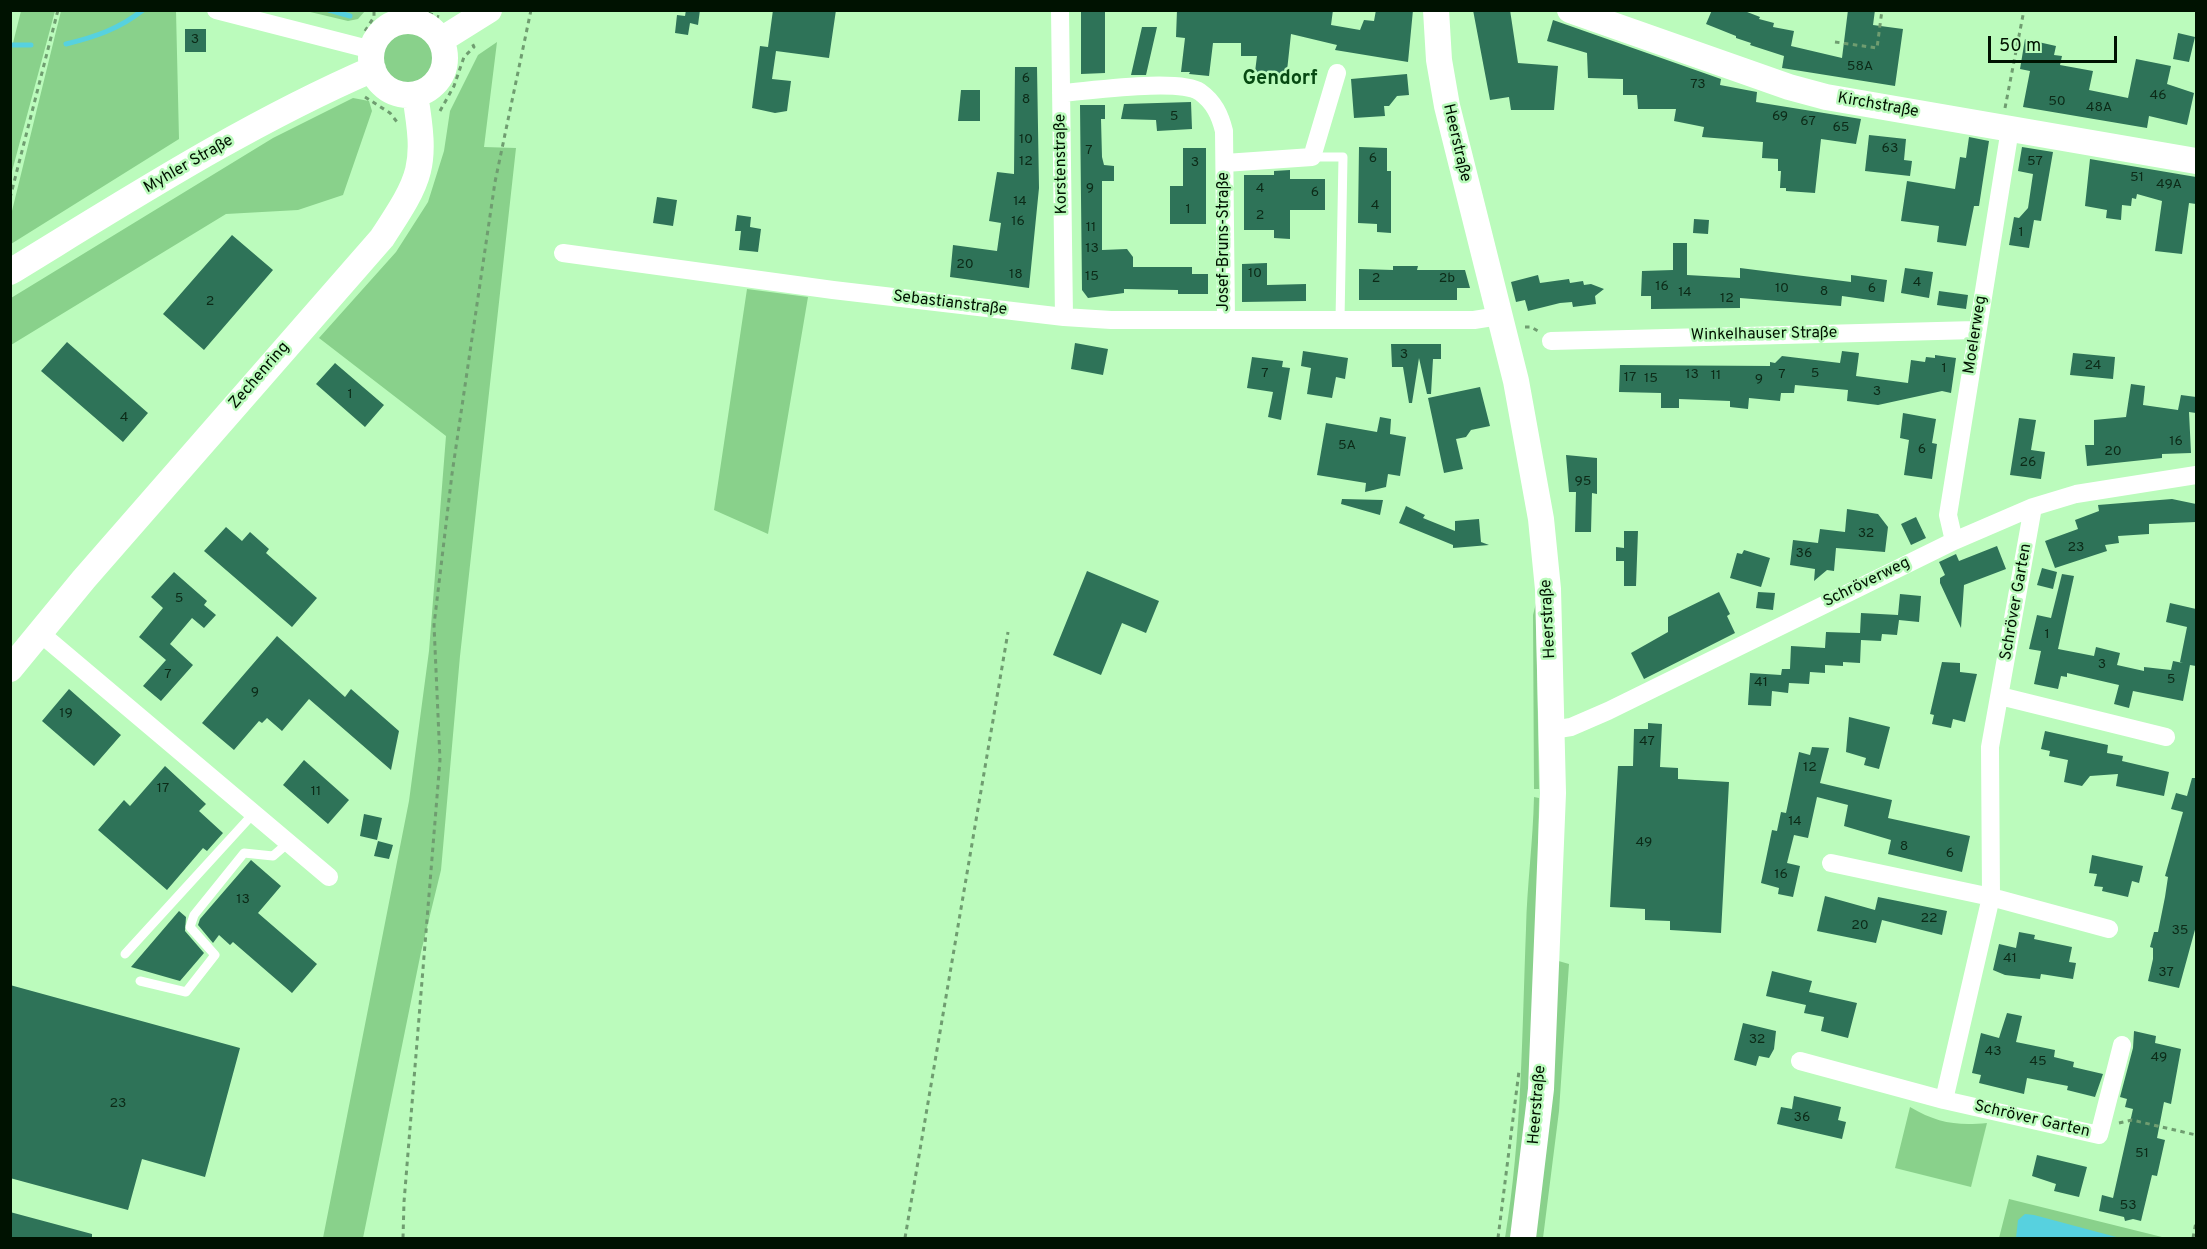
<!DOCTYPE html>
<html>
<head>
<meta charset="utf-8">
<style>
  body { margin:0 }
  #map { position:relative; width:2207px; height:1249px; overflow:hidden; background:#bbfbbc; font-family:Overpass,sans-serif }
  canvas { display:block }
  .frame { position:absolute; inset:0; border:12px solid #001201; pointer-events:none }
  .scale { position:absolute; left:1988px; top:36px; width:129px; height:27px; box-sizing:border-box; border:3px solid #001201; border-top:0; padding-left:8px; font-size:18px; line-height:21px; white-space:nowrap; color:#001201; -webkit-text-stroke:4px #bbfbbc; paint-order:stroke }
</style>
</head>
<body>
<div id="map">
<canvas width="2207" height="1249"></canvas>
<div class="frame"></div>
<div class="scale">50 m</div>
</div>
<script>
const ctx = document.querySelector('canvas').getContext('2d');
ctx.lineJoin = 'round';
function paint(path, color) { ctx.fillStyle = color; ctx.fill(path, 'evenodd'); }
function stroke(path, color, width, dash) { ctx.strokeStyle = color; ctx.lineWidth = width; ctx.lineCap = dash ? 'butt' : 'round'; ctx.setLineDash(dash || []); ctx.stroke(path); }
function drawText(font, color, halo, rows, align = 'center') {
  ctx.font = font + ' Overpass,sans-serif'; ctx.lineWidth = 5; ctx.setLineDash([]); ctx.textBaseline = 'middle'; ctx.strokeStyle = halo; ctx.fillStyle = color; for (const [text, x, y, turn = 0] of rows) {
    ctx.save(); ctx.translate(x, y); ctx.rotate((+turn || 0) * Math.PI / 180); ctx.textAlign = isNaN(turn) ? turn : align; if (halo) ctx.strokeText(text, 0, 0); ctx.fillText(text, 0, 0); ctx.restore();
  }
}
const green = new Path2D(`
  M21 11H55L11 175V51Z
  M61 11H176L179 139 11 244V215Z
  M306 11 365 10V11L358 19 348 21Z
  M382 59a26 26 0 1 1 52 0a26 26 0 1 1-52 0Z
  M497 42 484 147 516 148 460 656 441 870 421 952 363 1238H323L409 801 429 651 446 436 319 338 396 252 428 202 444 151 450 111 478 55Z
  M353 98 369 101 372 111 343 195 298 210 226 214 11 345V298L273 138Z
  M747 289 808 297 768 534 714 510Z
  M1536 603 1539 789H1534L1533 615Z
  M1534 797 1539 798 1535 1046 1514 1238H1505C1522 1136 1522 1033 1526 929 1527 885 1533 842 1534 797Z
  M1555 960 1569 964 1559 1111 1543 1238H1530Z
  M1910 1107C1937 1123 1957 1126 1987 1123L1971 1187 1895 1168Z
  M2009 1199 2166 1238H1999Z`);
const water = new Path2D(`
  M2025 1214 2034 1215 2120 1238H2016L2018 1220Z`);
const stream = new Path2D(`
  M329 10 350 16
  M66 44C95 37 119 29 143 10
  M10 45H31`);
const building = new Path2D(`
  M686 10H700L698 25 690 23 688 35 675 33 677 15 685 16Z
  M773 10H836L829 58 776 51 772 79 791 81 787 111 775 113 752 108 760 46 768 47Z
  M1081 10H1105V73L1081 74Z
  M1177 10H1333L1331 25 1360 30 1364 20 1374 21 1376 10H1413L1408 62 1335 50 1337 45 1291 34 1286 80 1272 78V74L1255 72 1257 56H1241V43H1213L1209 76 1189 74 1190 72H1181L1185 38 1176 37Z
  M1473 10H1510L1518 63 1558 66 1554 110H1511L1509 97 1490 100Z
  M1712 10H1742L1760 17 1759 19 1774 23 1773 27 1794 31 1791 46 1842 58 1848 10H1875L1873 25 1903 29 1895 86 1782 68 1784 56 1750 45 1751 43 1736 38V36L1706 24Z
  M1553 20 1721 79 1720 85 1757 92 1756 102 1861 119 1856 144 1821 139 1815 193 1786 191V188H1780L1781 171H1778V159L1762 158 1763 142 1702 137 1704 127 1674 121 1676 109H1638L1637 95H1623V79L1588 78 1587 53 1547 41Z
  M1142 27H1157L1146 75H1131Z
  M185 29H206V52H185Z
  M2178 33 2195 37 2189 62 2173 59Z
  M2025 39 2056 46 2054 55 2062 56 2060 65 2093 71 2089 90 2128 98 2136 59 2171 66 2167 84 2194 93 2187 125 2149 116 2147 128 2023 107 2030 71 2020 69Z
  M1015 67H1037L1039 188 1029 288 950 277 953 245 997 251 1001 223 989 221 997 172 1014 174Z
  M1407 74 1409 95 1397 96 1389 106H1384L1385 116 1354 118 1351 79Z
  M961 90H980V121H958Z
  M1191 102 1192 129 1157 131 1156 120 1121 119 1124 104Z
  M1080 105H1105V119H1101L1102 157 1104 165 1114 166V181H1102V250L1127 249 1133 257V267H1192V274H1208V294H1178V290L1124 289V293L1088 298 1082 290Z
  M1869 135 1906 139 1904 160 1912 161 1910 176 1865 171Z
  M1969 137 1989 141 1979 206H1974L1966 246 1937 242 1939 226 1901 221 1907 181 1955 189 1960 157 1966 158Z
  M1359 147 1387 148V171H1391V233L1377 232V224L1358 223Z
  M2022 147 2053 152 2041 221 2034 220 2029 248 2009 245 2014 217 2019 218 2028 208 2033 174 2018 171Z
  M1183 148H1206V224H1170V186H1183Z
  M2090 159 2196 177V204L2189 203 2182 254 2155 251 2162 201 2137 194 2136 199 2132 198 2131 206 2122 205 2121 220 2106 218 2107 210 2085 206Z
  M1290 170V179H1325V210H1290V239L1274 238V230H1244V175H1274V171Z
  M657 197 677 200 673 226 653 223Z
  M737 215 751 217 750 227 761 229 758 252 739 250 741 231H735Z
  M1694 219 1709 220 1708 234 1693 233Z
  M232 235 273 270 204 350 163 314Z
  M1673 243H1687V275L1740 278V268L1851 282V275L1887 280 1884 302 1842 296 1841 306 1740 298V308L1651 309V296H1641L1642 271 1673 270Z
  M1267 263V285L1306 284V301L1242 302V264Z
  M1393 266H1418L1417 270H1465L1470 288H1457V300H1359V269L1393 270Z
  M1905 268 1933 272 1929 298 1901 293Z
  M1538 275 1540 283 1569 279 1570 283 1583 281 1584 285 1591 284 1604 289 1595 296 1596 304 1573 307 1572 302 1560 303 1528 311 1525 300 1516 302 1511 282Z
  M1939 291 1968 295 1966 309 1937 305Z
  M67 342 148 413 123 442 41 371Z
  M1075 343 1108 349 1103 375 1071 369Z
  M1391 344H1441V359H1433L1431 394H1427L1419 358 1412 403H1409L1403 367H1392Z
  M1303 351 1348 358 1345 379 1336 377 1332 398 1307 394 1311 368 1301 366Z
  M1842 351 1859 353 1856 376 1908 383 1911 360 1925 362 1926 357 1935 358V355L1956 358 1951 393 1942 391 1878 405 1847 401 1848 390 1795 385 1794 393H1781L1780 401 1749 398 1748 409 1730 407V401L1679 399V408H1661V393L1619 392 1620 365 1770 366V362L1775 363 1782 356 1840 363Z
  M2073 353 2115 357 2113 379 2070 375Z
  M1252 357 1283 361 1282 367 1290 368 1281 420 1268 417 1273 392 1247 388Z
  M335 363 384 405 365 427 316 384Z
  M2131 384 2145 386 2143 405 2178 410 2181 395 2196 397V413L2189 412 2191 453 2162 454V458L2087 466 2085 445H2094V420L2126 417Z
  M1480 387 1490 426 1471 430 1466 437 1456 439 1463 469 1444 473 1428 398Z
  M1903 413 1936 419 1932 443 1937 444 1932 479 1904 475 1909 440 1900 438Z
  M1380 417 1391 419 1390 434 1406 437 1400 476 1388 474 1386 487 1365 492 1366 483 1317 475 1326 423 1377 432Z
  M2019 418 2036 420 2031 450 2045 452 2041 479 2010 475Z
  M1566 455 1597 458V494L1592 493 1591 532H1575L1576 492H1569Z
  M1342 499 1383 500 1380 515 1341 504Z
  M2172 499 2196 504V522L2149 524V534L2118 536 2119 543 2105 545 2107 551 2055 568 2045 541 2078 529 2075 520 2099 511 2098 505Z
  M1406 506 1425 515 1423 518 1455 531V521L1479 519 1481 542 1489 545 1453 548V545L1399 523Z
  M1847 509 1878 514 1888 527 1885 552 1836 548 1834 571 1827 570 1814 581 1815 569 1790 565 1793 540 1818 543 1820 529 1845 532Z
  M1916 517 1926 538 1911 545 1901 524Z
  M226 527 242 541 250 532 269 549 266 553 317 598 292 627 204 551Z
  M1624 531H1638L1636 586H1624V561H1616V547L1624 548Z
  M1997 546 2006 569 1964 585 1961 628 1940 583V578L1945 575 1939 562 1956 554 1959 561Z
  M1744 550 1770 558 1761 587 1730 578 1737 553 1742 554Z
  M2042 568 2057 572 2053 589 2037 585Z
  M1087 571 1159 601 1146 633 1122 623 1101 675 1053 655Z
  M174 572 207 601 204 605 216 615 204 628 192 618 170 644 193 665 161 701 143 686 166 660 139 637 163 608 151 597Z
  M2062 574 2074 576 2058 649 2094 656 2096 647 2120 653 2117 665 2144 671V667L2171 670 2173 661 2183 663 2180 662 2187 627 2166 622 2170 603 2196 609V666L2190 665 2183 701 2133 691 2129 708 2114 704 2119 685 2067 673V677L2061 676 2058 689 2034 684 2041 651 2029 649 2037 615 2051 618Z
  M1719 592 1730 614 1727 616 1735 633 1644 679 1631 653 1668 632V617Z
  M1758 592 1775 593 1773 610 1756 608Z
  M1900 594 1921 596 1919 622 1899 620 1897 635 1882 634 1881 641 1861 640 1860 663 1843 662V666L1825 665V673L1810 672 1809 684 1789 683 1788 693 1772 691 1771 706 1748 705 1750 673 1781 675 1782 669H1790L1791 646 1825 648 1826 632 1860 633 1861 613 1898 615Z
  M277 636 345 697 351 689 399 731 391 770 309 699 282 731 267 718 262 723 259 721 234 750 202 723Z
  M1942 662 1960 663V672L1977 674 1965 722 1953 719 1951 728 1932 724 1934 715 1930 714Z
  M69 689 121 735 94 766 42 721Z
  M1849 717 1890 727 1879 769 1864 765 1866 758 1846 752Z
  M1648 723 1662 724 1660 767 1678 768V779L1729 782 1721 933 1670 930V921L1645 920V909L1610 907 1618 766H1633L1634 729H1648Z
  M2045 731 2108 745 2107 753 2123 756 2122 761 2169 772 2164 796 2116 786 2118 774 2090 776 2082 786 2064 782 2068 760 2049 756 2050 751 2041 749Z
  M1812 747 1829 748 1820 783 1892 800 1888 818 1970 836 1962 872 1888 854 1891 840 1844 826 1848 805 1817 797 1808 838 1794 835 1787 863 1800 866 1793 897 1778 894 1779 888 1761 883 1772 830 1777 831 1781 812 1786 813 1799 752 1810 755Z
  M304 760 349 800 328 824 283 785Z
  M165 766 206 804 199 811 223 833 207 851 203 848 167 890 98 830 124 800 130 806Z
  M2192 778H2196V926L2179 988 2148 981 2153 959V948L2150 947 2154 932H2158L2165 897 2168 877 2165 876 2183 812 2171 809 2176 793 2187 796Z
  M364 814 382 818 377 840 360 836Z
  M378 841 393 845 389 859 374 856Z
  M2092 855 2143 866 2139 883 2132 881 2128 897 2102 891 2103 887 2094 886 2097 874 2089 873Z
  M251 860 281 886 258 913 317 964 292 993 233 942 230 945 219 935 213 943 198 925 200 919Z
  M1825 896 1875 910 1878 897 1947 911 1942 935 1882 920 1876 943 1817 931Z
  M179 911 186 917 185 931 204 953 180 981 131 967Z
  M2019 932 2035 935 2034 939 2072 947 2069 962 2076 963 2073 979 2041 974 2040 979 2005 975 1993 970 1999 944 2016 948Z
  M1772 971 1812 981 1809 992 1857 1003 1848 1038 1821 1031 1824 1017 1804 1013 1806 1005 1766 996Z
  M10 985 240 1048 205 1177 142 1159 128 1210 10 1178Z
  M2007 1013 2022 1016 2016 1042 2055 1050 2054 1057 2074 1062 2073 1067 2103 1074 2095 1097 2067 1090 2068 1086 2027 1078 2024 1094 1979 1083 1981 1075 1972 1073 1981 1033 1999 1038Z
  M1743 1023 1776 1031 1774 1049 1769 1058 1759 1056 1756 1066 1734 1060Z
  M2134 1031 2156 1036 2155 1043 2181 1049 2171 1104 2164 1102 2157 1138 2165 1140 2157 1176 2152 1175 2141 1221 2133 1219 2125 1221 2124 1217 2099 1211 2102 1195 2113 1198 2133 1109 2125 1107 2127 1099 2120 1097 2133 1048Z
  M1794 1096 1841 1107 1838 1120 1846 1122 1842 1139 1777 1124 1781 1107 1792 1109Z
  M2037 1155 2087 1167 2079 1197 2054 1191 2056 1184 2032 1176Z
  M10 1212 92 1234V1239H10Z`);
const path = new Path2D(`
  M420 10 439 17
  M365 31 374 17V10
  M1835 42 1877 48 1882 10
  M365 97 390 113 397 122
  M2005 108 2024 10
  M440 111 454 86 464 57 474 47 472 43
  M10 198 58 10
  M1525 327H1531L1538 331
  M2119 1123 2132 1120 2196 1135
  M403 1238 404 1202 440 760 434 625 452 474 495 182 531 10
  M905 1238 1008 632
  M1498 1238 1519 1071
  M2193 1238 2196 1222`);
const lane = new Path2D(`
  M1312 157H1343L1340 320
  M125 954 253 814
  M140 981 186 992 215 955 190 927 194 915 244 853 273 856 288 843`);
const street = new Path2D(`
  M216 10 372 50
  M1060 10 1064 317
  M1061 93C1090 91 1179 78 1200 92 1214 102 1220 115 1224 131L1226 320
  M1225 163 1312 157 1337 73
  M563 253 833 290 1064 317 1111 320H1474L1499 316
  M1551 341 1976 330
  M1954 541 1948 515 2010 129
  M40 633 329 877
  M2000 696 2166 737
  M1552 730 1571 727 1608 711 1954 541 2033 507 2076 494 2196 475
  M1831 863 1991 897 2109 929
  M1800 1061 1944 1100 2099 1135 2122 1045
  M1944 1100 1991 897 1990 747 2033 507`);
const secondary = new Path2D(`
  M1436 10 1439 60 1447 106 1516 381 1541 519 1548 589 1553 793 1541 1089 1523 1238
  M1570 10 1789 87 1826 97 2196 161
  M371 58a37 37 0 1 1 74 0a37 37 0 1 1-74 0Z
  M441 40 489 10
  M10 272C128 200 246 124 373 69
  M10 669 84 579 382 238C422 177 427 167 415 95`);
const numberNames = [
  ["3",195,40],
  ["58A",1860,67],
  ["6",1026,79],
  ["73",1698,85],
  ["46",2158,96],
  ["8",1026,100],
  ["50",2057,102],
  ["48A",2099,108],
  ["5",1174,117],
  ["69",1780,117],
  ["67",1808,122],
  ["65",1841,128],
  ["10",1026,140],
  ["63",1890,149],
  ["7",1089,151],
  ["6",1373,159],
  ["12",1026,162],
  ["57",2035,162],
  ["3",1195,163],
  ["51",2137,178],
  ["49A",2169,185],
  ["9",1090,189],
  ["4",1260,189],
  ["6",1315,193],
  ["14",1020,202],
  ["4",1375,206],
  ["1",1188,210],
  ["2",1260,216],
  ["16",1018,222],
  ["11",1091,228],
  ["1",2021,233],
  ["13",1092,249],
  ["20",965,265],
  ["10",1255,274],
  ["18",1016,275],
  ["15",1092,277],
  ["2",1376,279],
  ["2b",1447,279],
  ["4",1917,283],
  ["16",1662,287],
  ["10",1782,289],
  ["6",1872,289],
  ["8",1824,292],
  ["14",1685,293],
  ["12",1727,299],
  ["2",210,302],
  ["3",1404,355],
  ["24",2093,366],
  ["1",1944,369],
  ["7",1265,374],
  ["5",1815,374],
  ["13",1692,375],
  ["7",1782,375],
  ["11",1716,376],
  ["17",1630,378],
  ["15",1651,379],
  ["9",1759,380],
  ["3",1877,392],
  ["1",350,395],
  ["4",124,418],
  ["16",2176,442],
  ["5A",1347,446],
  ["6",1922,450],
  ["20",2113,452],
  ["26",2028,463],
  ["95",1583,482],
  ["32",1866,534],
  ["23",2076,548],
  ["36",1804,554],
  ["5",179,599],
  ["1",2047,635],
  ["3",2102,665],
  ["7",168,675],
  ["5",2171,680],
  ["41",1761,683],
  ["9",255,693],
  ["19",66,714],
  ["47",1647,742],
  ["12",1810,768],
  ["17",163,789],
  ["11",316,792],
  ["14",1795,822],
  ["49",1644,843],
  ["8",1904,847],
  ["6",1950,854],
  ["16",1781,875],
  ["13",243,900],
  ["22",1929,919],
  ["20",1860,926],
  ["35",2180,931],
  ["41",2010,959],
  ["37",2166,973],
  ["32",1757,1040],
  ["43",1993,1052],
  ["49",2159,1058],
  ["45",2038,1062],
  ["23",118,1104],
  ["36",1802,1118],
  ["51",2142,1154],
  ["53",2128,1206]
];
const streetNames = [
  ["Kirchstraße",1878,106,10],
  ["Heerstraße",1456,143,77],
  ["Korstenstraße",1062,164,-91],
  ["Myhler Straße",189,165,-30],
  ["Josef-Bruns-Straße",1225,242,-90],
  ["Sebastianstraße",950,304,7],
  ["Winkelhauser Straße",1764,335,-1],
  ["Moelerweg",1976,335,-81],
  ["Zechenring",260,376,-49],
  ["Schröverweg",1867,583,-26],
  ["Schröver Garten",2017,602,-80],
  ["Heerstraße",1549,619,-93],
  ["Heerstraße",1538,1105,-85],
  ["Schröver Garten",2032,1120,13]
];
const quarterNames = [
  ["Gendorf",1280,80]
];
paint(green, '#89d18b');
paint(water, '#57d1df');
stroke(stream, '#57d1df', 5);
paint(building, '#2e7358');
stroke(path, '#6f9d70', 3, [4.5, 4.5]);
stroke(lane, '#fff', 9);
stroke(street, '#fff', 18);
stroke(secondary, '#fff', 26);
drawText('14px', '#0c2a17', null, numberNames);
drawText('16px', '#001201', '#bbfbbc', streetNames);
drawText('bold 20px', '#064912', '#bbfbbc', quarterNames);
</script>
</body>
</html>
